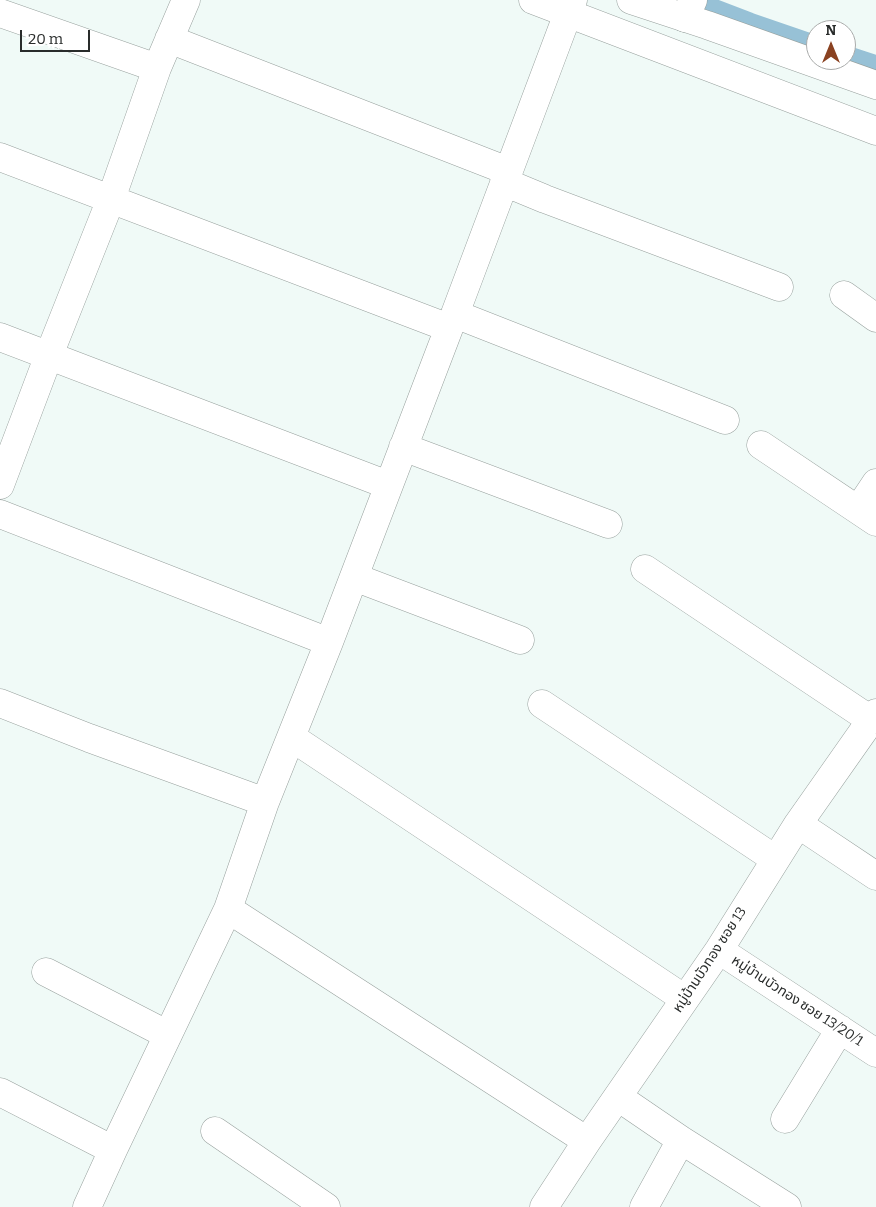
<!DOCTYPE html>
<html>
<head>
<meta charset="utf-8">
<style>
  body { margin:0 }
  #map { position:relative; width:876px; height:1207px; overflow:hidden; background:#f0faf7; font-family:Bitter,serif }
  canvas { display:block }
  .north { position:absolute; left:806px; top:20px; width:50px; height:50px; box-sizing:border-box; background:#fff; border:1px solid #a9abaa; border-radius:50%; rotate:0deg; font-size:14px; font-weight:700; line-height:20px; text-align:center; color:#292c2b }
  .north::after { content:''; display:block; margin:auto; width:18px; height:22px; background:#8a4221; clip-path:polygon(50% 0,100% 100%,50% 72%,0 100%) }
  .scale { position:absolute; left:20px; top:30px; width:70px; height:22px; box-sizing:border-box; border:2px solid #292c2b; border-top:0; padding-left:6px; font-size:15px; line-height:18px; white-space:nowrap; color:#292c2b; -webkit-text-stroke:4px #fff; paint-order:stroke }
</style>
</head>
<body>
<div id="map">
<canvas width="876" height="1207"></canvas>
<div class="north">N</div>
<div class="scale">20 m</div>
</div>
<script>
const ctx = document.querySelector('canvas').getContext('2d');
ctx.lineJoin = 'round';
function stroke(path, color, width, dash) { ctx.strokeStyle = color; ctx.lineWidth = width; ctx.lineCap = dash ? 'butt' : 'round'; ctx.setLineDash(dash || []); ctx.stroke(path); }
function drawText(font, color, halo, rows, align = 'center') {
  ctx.font = font + ' Bitter,"Noto Sans Thai",serif'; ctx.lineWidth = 4; ctx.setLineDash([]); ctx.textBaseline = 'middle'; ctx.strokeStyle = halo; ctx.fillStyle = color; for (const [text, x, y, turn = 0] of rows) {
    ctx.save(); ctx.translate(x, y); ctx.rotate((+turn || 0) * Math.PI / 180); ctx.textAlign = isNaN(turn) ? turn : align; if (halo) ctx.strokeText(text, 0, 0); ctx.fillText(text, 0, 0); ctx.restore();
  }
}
const canal = new Path2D(`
  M684 0 749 25 816 48
  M846 58 876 68`);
const minor = new Path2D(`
  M533 0 876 131
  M0 13 157 68
  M685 18 693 0
  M169 39 508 171
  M0 157 449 328
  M504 182 545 199 779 287
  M844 295 876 318
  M455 314 725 420
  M0 337 388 485
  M761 445 876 522
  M403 447 608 524
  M0 485 49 355 111 199 157 68 186 0
  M858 510 876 483
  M0 514 329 642
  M645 569 871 720
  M354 577 520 640
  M0 703 89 738 265 802
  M542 704 775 859
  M291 737 685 999
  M798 824 876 876
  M228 909 587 1141
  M719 950 876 1053
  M46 972 168 1035
  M0 1092 113 1150
  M618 1097 681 1140 787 1207
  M785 1119 840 1029
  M215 1131 326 1207
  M87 1207 113 1150 228 909 265 802 329 642 449 328 455 314 573 0
  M544 1207 587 1141 719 950 798 824 876 713
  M644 1207 681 1140`);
const tertiary = new Path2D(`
  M631 0 707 25 876 85`);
const streetNames = [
  ["หมู่บ้านบัวทอง ซอย 13",710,960,-57],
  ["หมู่บ้านบัวทอง ซอย 13/20/1",797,1001,33]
];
stroke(canal, '#97c1d6', 25);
stroke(minor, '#97a09d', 29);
stroke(tertiary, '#97a09d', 29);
stroke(minor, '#fff', 28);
stroke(tertiary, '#fff', 28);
drawText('14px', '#292c2b', '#fff', streetNames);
</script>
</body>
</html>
